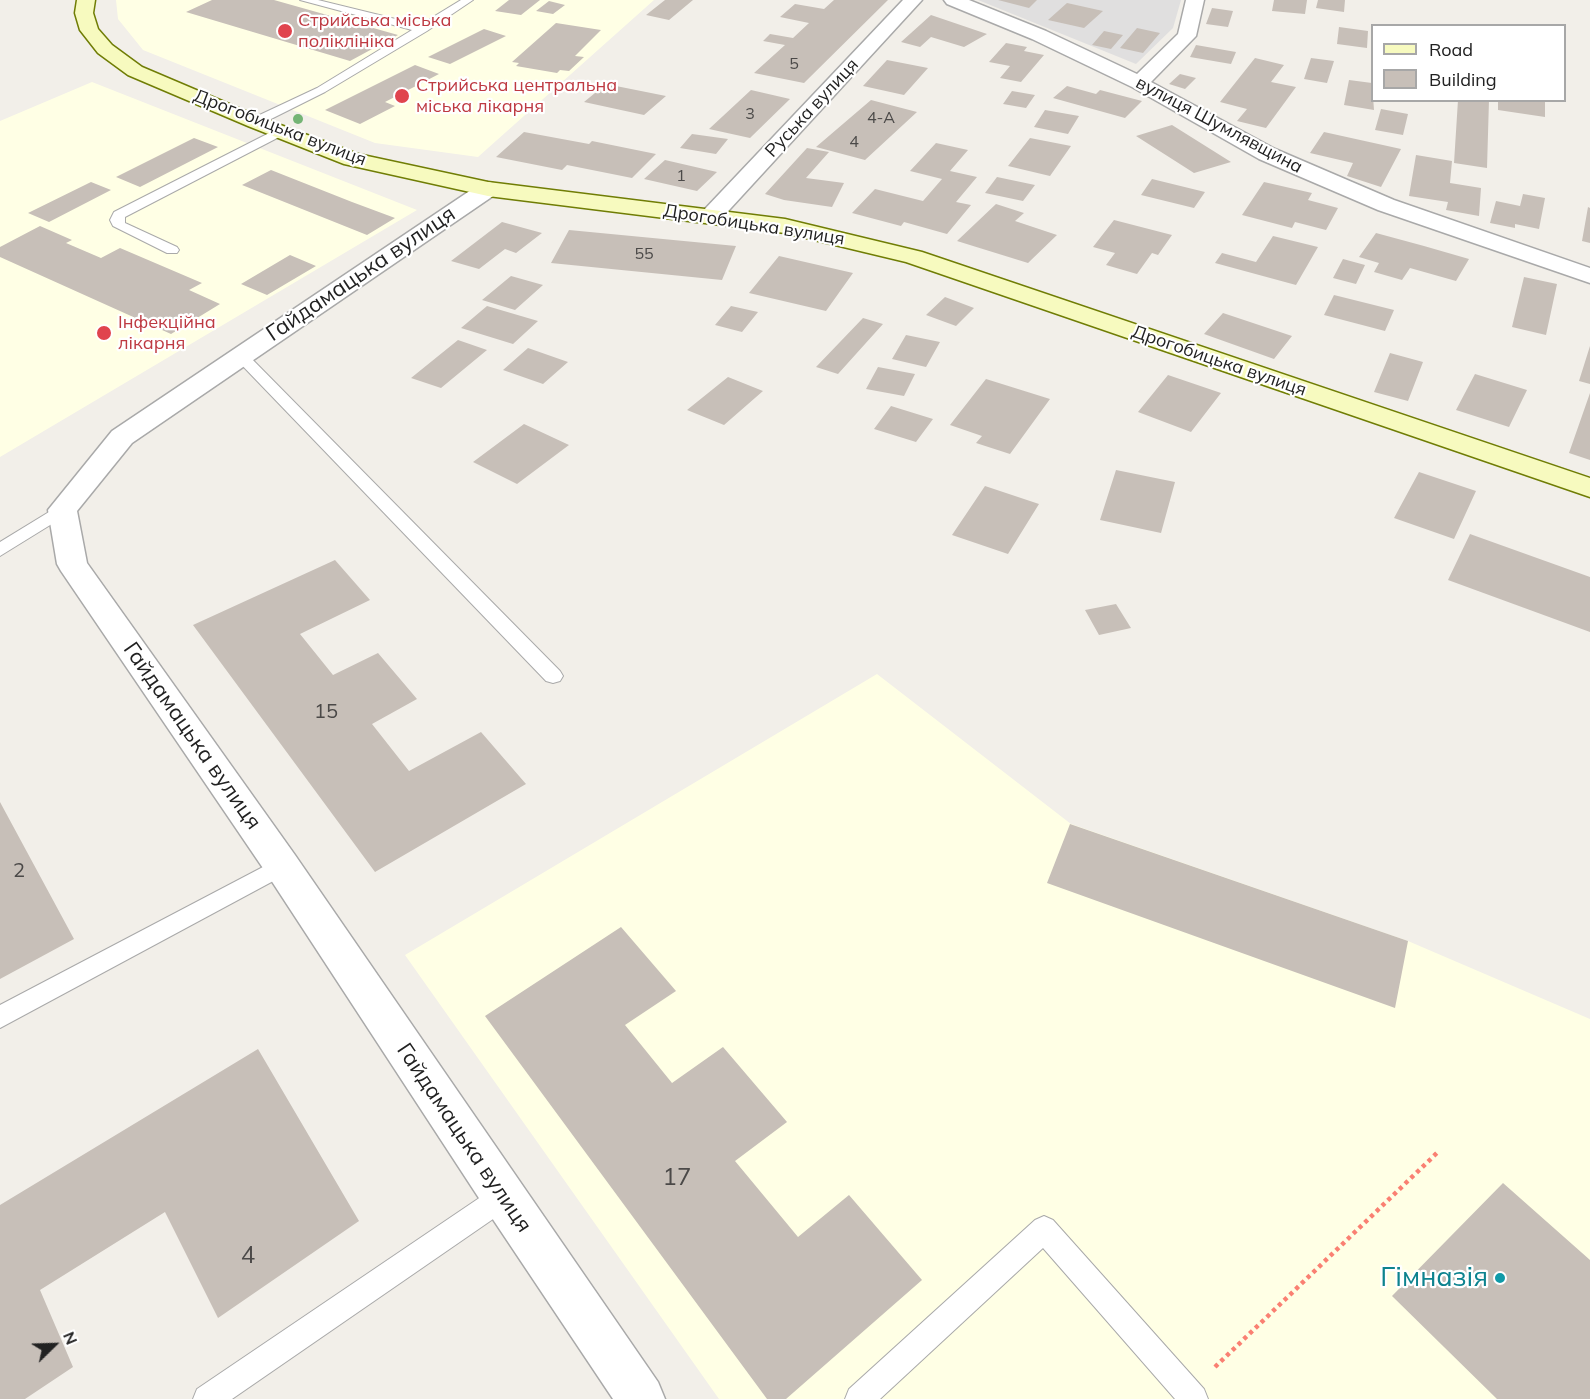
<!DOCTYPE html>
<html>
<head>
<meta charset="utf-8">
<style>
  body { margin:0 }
  #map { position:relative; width:1590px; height:1399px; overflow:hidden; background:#f2efe9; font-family:Mulish,sans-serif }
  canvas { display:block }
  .legend { position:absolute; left:1371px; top:24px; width:195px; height:78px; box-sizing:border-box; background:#fff; border:2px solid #a7a7a7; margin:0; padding:8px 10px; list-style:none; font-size:18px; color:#222 }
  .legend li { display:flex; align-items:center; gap:12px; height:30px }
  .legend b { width:30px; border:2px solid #a7a7a7 }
  .north { position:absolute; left:24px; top:1315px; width:60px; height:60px; -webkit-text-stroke:4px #fff; paint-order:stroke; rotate:67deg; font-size:16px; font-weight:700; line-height:24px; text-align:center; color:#222 }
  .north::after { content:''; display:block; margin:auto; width:21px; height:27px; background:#222; clip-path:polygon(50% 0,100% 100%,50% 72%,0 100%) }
</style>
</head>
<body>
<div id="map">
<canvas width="1590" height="1399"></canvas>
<ul class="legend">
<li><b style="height:8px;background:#f7fabf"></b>Road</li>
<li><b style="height:16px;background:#c7bfb8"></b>Building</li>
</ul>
<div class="north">N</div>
</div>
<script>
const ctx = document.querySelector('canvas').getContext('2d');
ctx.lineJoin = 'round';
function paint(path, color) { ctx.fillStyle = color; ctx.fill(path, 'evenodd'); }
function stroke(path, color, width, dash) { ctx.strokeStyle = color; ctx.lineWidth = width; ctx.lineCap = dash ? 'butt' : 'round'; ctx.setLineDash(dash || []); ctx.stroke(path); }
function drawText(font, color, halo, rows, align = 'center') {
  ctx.font = font + ' Mulish,sans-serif'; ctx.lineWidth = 4.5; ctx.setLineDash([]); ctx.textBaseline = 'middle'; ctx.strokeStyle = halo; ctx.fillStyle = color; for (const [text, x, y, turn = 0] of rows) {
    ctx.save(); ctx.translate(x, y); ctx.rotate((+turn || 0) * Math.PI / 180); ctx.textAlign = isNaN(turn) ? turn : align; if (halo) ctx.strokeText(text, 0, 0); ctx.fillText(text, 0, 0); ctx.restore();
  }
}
const residential = new Path2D(`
  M978 0H1181L1173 28 1136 64Z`);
const education = new Path2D(`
  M116 0H654L478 157 375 143 143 50 118 19Z
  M92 82 417 210 0 457V121Z
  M877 674 1071 824 1408 941 1590 1019V1399H719L405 955Z`);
const building = new Path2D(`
  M212 0H274L398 35 350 61 186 12Z
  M509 0H540L521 15 495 11Z
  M665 0H693L669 20 646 15Z
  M834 0H888L804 83 754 73 785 45 763 41 770 34 793 38 809 23 780 17 795 4 824 9Z
  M998 0H1037L1029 8Z
  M1274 0H1307L1305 14 1272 11Z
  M1318 0H1345L1344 12 1316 8Z
  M549 1 565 5 553 14 536 11Z
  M1067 3 1103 11 1084 28 1048 20Z
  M1212 8 1233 11 1228 27 1206 24Z
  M931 15 987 34 964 47 931 37 920 47 901 42Z
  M556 23 601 30 575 56 584 57 569 71 560 70 557 73 516 66 519 63 512 62Z
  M1339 27 1368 31 1367 48 1337 44Z
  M1137 28 1160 33 1143 53 1120 48Z
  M484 29 506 36 450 64 428 57Z
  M1104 31 1123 35 1111 49 1092 45Z
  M1006 43 1027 47 1024 51 1044 55 1021 82 1000 78 1010 66 989 62Z
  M1196 45 1236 52 1231 64 1190 57Z
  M1255 58 1284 65 1271 82 1296 87 1266 128 1237 121 1247 109 1220 102Z
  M1311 58 1334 61 1327 83 1304 79Z
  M887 60 928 68 904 95 863 86Z
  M415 65 439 74 385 102 395 106 360 124 325 110Z
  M1180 74 1196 78 1185 89 1169 84Z
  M1349 80 1372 83 1374 110 1344 105Z
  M606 84 666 96 644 115 584 102Z
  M1067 86 1096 94 1100 90 1142 101 1125 118 1053 98Z
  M751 90 790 99 750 138 709 129Z
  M1012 91 1035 95 1026 108 1003 104Z
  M871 100 917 112 865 160 816 147Z
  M1458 100H1489L1487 168 1454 163Z
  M1498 100H1545V117L1498 110Z
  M1381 109 1408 114 1403 135 1375 130Z
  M1045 110 1079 116 1068 134 1034 127Z
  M1172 125 1231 162 1194 173 1136 136Z
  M524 132 589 144 592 141 656 154 632 178 567 165 562 170 496 157Z
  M1324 132 1401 149 1381 187 1347 176 1353 163 1310 153Z
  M692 134 728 139 716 154 680 148Z
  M194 138 218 147 140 187 116 177Z
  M1030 138 1071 146 1050 176 1008 166Z
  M936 143 968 150 950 171 977 177 956 202 971 205 947 234 904 222 901 226 852 213 875 189 923 201 942 179 910 171Z
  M807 148 829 152 806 178 844 183 832 207 784 200 765 194Z
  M1416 155 1452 161 1450 183 1481 188 1479 216 1446 210 1448 202 1409 196Z
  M665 160 717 172 697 191 644 179Z
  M271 170 352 202 395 218 367 235 242 185Z
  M997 177 1035 185 1023 201 985 193Z
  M1152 179 1205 192 1194 208 1141 195Z
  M91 182 111 190 49 222 28 213Z
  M1264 182 1312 193 1308 200 1338 208 1326 230 1295 222 1292 228 1242 215Z
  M1523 194 1545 198 1539 229 1515 224V228L1490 223 1496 201 1520 206Z
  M996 204 1024 213 1015 221 1057 235 1028 263 957 241Z
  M1588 207 1590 208V243L1582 241Z
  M1114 220 1172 235 1158 255 1152 253 1137 274 1106 265 1115 253 1093 247Z
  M502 222 542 233 516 253 505 249 479 269 451 261Z
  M40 226 72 240 66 243 101 258 120 248 202 283 189 290 220 304 171 334 0 257V247Z
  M569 230 736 246 722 280 551 263Z
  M1376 233 1424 246 1469 259 1456 281 1410 268 1402 280 1374 272 1379 263 1359 257Z
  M1273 236 1318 247 1296 285 1215 263 1222 253 1256 262Z
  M290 255 316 266 267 295 241 284Z
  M779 256 853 273 826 311 749 293Z
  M1343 259 1365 265 1356 284 1333 278Z
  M511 276 543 285 515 310 482 300Z
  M1524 277 1557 284 1546 335 1512 327Z
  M1334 295 1394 310 1385 331 1324 315Z
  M945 297 974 308 956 326 926 315Z
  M487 306 538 321 513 344 461 328Z
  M731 306 758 312 742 332 715 325Z
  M1223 313 1292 336 1274 359 1204 334Z
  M863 318 883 324 838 374 816 367Z
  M906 335 940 342 926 367 892 359Z
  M458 340 487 350 441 388 411 378Z
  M1590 346V384L1579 381Z
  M528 348 568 362 543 384 503 370Z
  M1390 353 1423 362 1408 401 1374 392Z
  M878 367 915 374 904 396 866 389Z
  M1475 374 1527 390 1509 427 1456 410Z
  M1168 375 1221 393 1191 432 1138 412Z
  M728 377 763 391 724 425 687 410Z
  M986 379 1050 399 1010 454 976 443 982 436 950 425Z
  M1590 393V460L1569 453Z
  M891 406 933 419 916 442 874 429Z
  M524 424 569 445 517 484 473 462Z
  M1116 470 1175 482 1161 533 1100 520Z
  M1419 472 1476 491 1454 539 1394 518Z
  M985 486 1039 504 1008 554 952 535Z
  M1470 534 1590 577V632L1448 580Z
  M335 560 370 600 300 634 333 675 378 653 417 699 372 724 409 771 481 732 526 784 375 872 193 625Z
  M1116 604 1131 628 1099 635 1085 610Z
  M0 802 74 939 0 979Z
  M1070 824 1408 941 1395 1008 1047 883Z
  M621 927 676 991 625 1025 672 1083 723 1047 787 1122 735 1161 798 1237 849 1195 922 1280 786 1399H767L485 1016Z
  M258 1049 359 1221 218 1318 165 1212 40 1290 73 1367 25 1399H0V1205Z
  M1503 1183 1590 1260V1399H1497L1392 1296Z`);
const path = new Path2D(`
  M1215 1367 1439 1151`);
const service = new Path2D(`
  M300 0H318L420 25 461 0H473L427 31 325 92 259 125H251V119L317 88 412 30Z
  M279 128 283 129 285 132 283 135 125 217V223L177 247 179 250 177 253H167L113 226 110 220 114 212Z
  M240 350 245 352 560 671 563 676 560 681 553 683 546 681 235 358 232 355 235 352Z
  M62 504 68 506 71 510 68 514 0 556V542Z
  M282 857 290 860 293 866 290 872 0 1028V1005Z
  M503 1184 512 1188 516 1197 512 1206 232 1399H193L197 1389 494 1188Z
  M1044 1216 1053 1220 1204 1389 1208 1399H1175L1043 1248 880 1399H845L849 1389 1035 1220Z`);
const minor = new Path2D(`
  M903 0H922L719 221 711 223 703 221 700 216 703 211Z
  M944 0H969L1046 31 1137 74 1178 34 1186 0H1204L1196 36 1151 82 1275 149 1394 200 1590 268V283L1378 210 1259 159 1132 87 1032 39 947 4Z
  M488 182 496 184 499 189 496 194 132 443 77 511 87 563 295 855 658 1382 665 1399H613L488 1212 269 877 61 571 57 564 48 510 112 431 480 184Z`);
const secondary = new Path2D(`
  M77 0H95L93 13 98 29 112 45 142 67 262 118 358 154 488 182 785 219 922 252 1590 478V497L906 262 785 233 488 196 344 164 248 126 128 75 98 53 80 30 75 13Z`);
const trees = [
  [298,119]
];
const markers = [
  [285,31,8,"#e0444e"],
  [402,96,8,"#e0444e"],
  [104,333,8,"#e0444e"],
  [1500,1278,6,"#0f9aa8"]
];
const farNumbernames = [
  ["5",794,64],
  ["3",750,114],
  ["4-А",881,118],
  ["4",854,142],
  ["1",681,176],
  ["55",644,254]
];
const farHealthnames = [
  ["Стрийська міська",298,21],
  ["поліклініка",298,42],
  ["Стрийська центральна",416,86],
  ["міська лікарня",416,107],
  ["Інфекційна",118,323],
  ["лікарня",118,344]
];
const farStreetnames = [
  ["Руська вулиця",812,108,-47],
  ["вулиця Шумлявщина",1219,125,28],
  ["Дрогобицька вулиця",280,128,21],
  ["Дрогобицька вулиця",754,225,9],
  ["Дрогобицька вулиця",1219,361,19]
];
const numberNames = [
  ["15",326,712],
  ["2",19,871]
];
const streetNames = [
  ["Гайдамацька вулиця",361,274,-34],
  ["Гайдамацька вулиця",192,736,55],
  ["Гайдамацька вулиця",464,1138,56]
];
const nearNumbernames = [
  ["17",677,1178],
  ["4",248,1256]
];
const nearCulturenames = [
  ["Гімназія",1488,1278]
];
paint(residential, '#e0dfdf');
paint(education, '#ffffe5');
paint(building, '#c7bfb8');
stroke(service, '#a9a9a9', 2);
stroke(minor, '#a9a9a9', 3);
stroke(secondary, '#707d05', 3);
stroke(path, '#fa8072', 4.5, [4, 4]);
paint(service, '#fff');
paint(minor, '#fff');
paint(secondary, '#f7fabf');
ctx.fillStyle = '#74b475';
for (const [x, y] of trees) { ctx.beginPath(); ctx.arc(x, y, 5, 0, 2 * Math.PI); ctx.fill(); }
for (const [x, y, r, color] of markers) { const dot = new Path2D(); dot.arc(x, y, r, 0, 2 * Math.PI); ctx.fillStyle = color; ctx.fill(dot); stroke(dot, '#fff', 2); }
drawText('16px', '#4b4948', null, farNumbernames);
drawText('18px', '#be3a42', '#fff', farHealthnames, 'left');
drawText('18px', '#222', '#fff', farStreetnames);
drawText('20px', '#4b4948', null, numberNames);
drawText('22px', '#222', '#fff', streetNames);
drawText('24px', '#4b4948', null, nearNumbernames);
drawText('27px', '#0d838f', '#fff', nearCulturenames, 'right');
</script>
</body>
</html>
